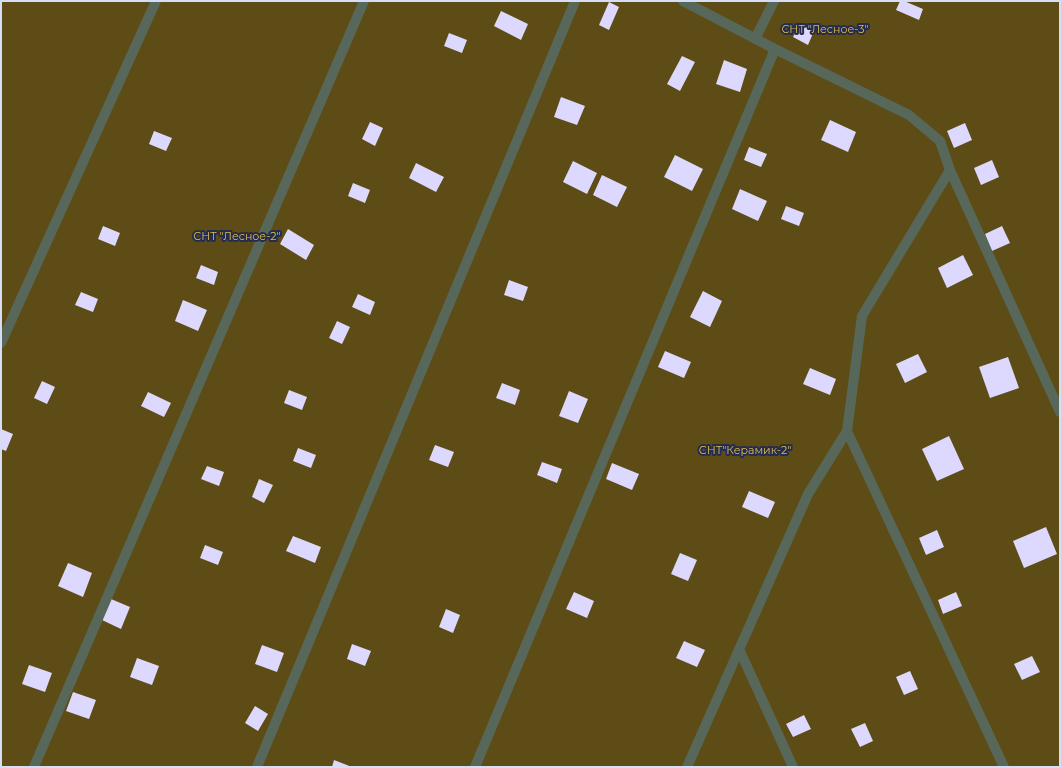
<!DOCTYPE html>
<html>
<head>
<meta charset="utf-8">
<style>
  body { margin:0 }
  #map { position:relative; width:1061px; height:768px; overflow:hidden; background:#242c50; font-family:Montserrat,sans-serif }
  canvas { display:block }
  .frame { position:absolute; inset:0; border:2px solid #d6def5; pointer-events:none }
</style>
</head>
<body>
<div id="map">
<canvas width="1061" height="768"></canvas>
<div class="frame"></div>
</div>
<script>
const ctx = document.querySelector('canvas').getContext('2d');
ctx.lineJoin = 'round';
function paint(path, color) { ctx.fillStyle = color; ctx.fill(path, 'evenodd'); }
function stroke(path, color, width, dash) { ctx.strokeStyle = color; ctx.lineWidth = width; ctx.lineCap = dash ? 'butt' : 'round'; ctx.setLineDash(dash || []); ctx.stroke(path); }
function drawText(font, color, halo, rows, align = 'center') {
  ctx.font = font + ' Montserrat,sans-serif'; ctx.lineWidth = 4; ctx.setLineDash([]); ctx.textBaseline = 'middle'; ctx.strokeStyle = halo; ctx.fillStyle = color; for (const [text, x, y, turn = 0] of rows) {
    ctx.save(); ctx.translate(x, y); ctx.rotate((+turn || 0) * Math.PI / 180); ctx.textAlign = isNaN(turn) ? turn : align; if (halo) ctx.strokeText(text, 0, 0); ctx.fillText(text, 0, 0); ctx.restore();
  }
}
const green = new Path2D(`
  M1 1H1060V767H1Z`);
const building = new Path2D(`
  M900 1H904L923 9 919 20 896 10Z
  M609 2 619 7 609 30 599 25Z
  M501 11 528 24 521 40 494 26Z
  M800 24 814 31 808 45 793 37Z
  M449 33 467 40 462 53 444 46Z
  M682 56 695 62 680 91 667 84Z
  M724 60 747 69 740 92 716 84Z
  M561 97 585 106 577 125 554 117Z
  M830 120 856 132 848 152 821 140Z
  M370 122 383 128 375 146 362 139Z
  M965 123 972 140 954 148 947 131Z
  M154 131 172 138 166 151 149 144Z
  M749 147 767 154 761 167 744 160Z
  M675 155 703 169 692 191 664 177Z
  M992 160 999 177 981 185 974 168Z
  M573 161 597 173 587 194 563 182Z
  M416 163 444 177 436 192 409 178Z
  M602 175 627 187 617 207 593 195Z
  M353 183 370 190 365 203 348 196Z
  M740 189 767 201 758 221 732 209Z
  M786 206 804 213 799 226 781 219Z
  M103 226 120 233 115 246 98 239Z
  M1002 226 1010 243 992 251 985 234Z
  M288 229 314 245 306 260 280 244Z
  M963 255 973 275 947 288 938 268Z
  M201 265 218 272 214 285 196 278Z
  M509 280 528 287 523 301 504 295Z
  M703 291 722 301 710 327 690 317Z
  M81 292 98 299 93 312 75 305Z
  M358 294 375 302 370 315 352 307Z
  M183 300 207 310 198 331 175 321Z
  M337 321 350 327 342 344 329 338Z
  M665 351 691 362 684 378 658 367Z
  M918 354 927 372 905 383 896 364Z
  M1008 357 1019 388 990 398 979 367Z
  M810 368 836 379 830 395 803 384Z
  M42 381 55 387 47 404 34 398Z
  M502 383 520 390 515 405 496 398Z
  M289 390 307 397 302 410 284 403Z
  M569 391 588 399 578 423 559 416Z
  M148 392 171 403 164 417 141 406Z
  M1 429 13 434 6 451 1 449Z
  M949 436 964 469 937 481 922 449Z
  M435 445 454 452 448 467 429 460Z
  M298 448 316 455 311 468 293 461Z
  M542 462 562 469 557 483 537 475Z
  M612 463 639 474 632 490 606 479Z
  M207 466 224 472 219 486 201 479Z
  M259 479 273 485 264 503 252 497Z
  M749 491 775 502 768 518 742 507Z
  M1046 527 1057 554 1024 568 1013 541Z
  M937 530 944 547 926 555 919 538Z
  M293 536 321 547 315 563 286 551Z
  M205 545 223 552 218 565 200 558Z
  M680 553 697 560 688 581 671 574Z
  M68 563 92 573 83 597 58 586Z
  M574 592 594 601 587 618 566 609Z
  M956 592 962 606 943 614 938 600Z
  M111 599 130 607 121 629 102 620Z
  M446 609 460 615 453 633 439 627Z
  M684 641 705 650 697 667 676 658Z
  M352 644 371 651 365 666 347 659Z
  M262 645 284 653 277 672 255 664Z
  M1032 656 1040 672 1022 680 1014 664Z
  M137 658 159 666 152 685 130 677Z
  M29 665 52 673 45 692 22 684Z
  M910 671 918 689 904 695 896 677Z
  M73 692 96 700 89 719 66 711Z
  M255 706 268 714 258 731 245 723Z
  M804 715 811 729 793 737 786 724Z
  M865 723 873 741 860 747 851 729Z
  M334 760 352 767H332Z`);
const minor = new Path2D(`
  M683 1 775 49 909 115 940 141 950 170 1060 412
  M755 39 774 1
  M950 170 862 316 847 431 1004 767
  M1 343 156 1
  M739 649 793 767
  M34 767 364 1
  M257 767 575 1
  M475 767 775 49
  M687 767 808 494 847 431`);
const parkNames = [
  ["СНТ \"Лесное-3\"",825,30],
  ["СНТ \"Лесное-2\"",237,237],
  ["СНТ\"Керамик-2\"",745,451]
];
paint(green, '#5d4c15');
paint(building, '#ddd8fe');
stroke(minor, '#57685b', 10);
drawText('11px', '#e0bd4d', '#242c50', parkNames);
</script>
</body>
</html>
